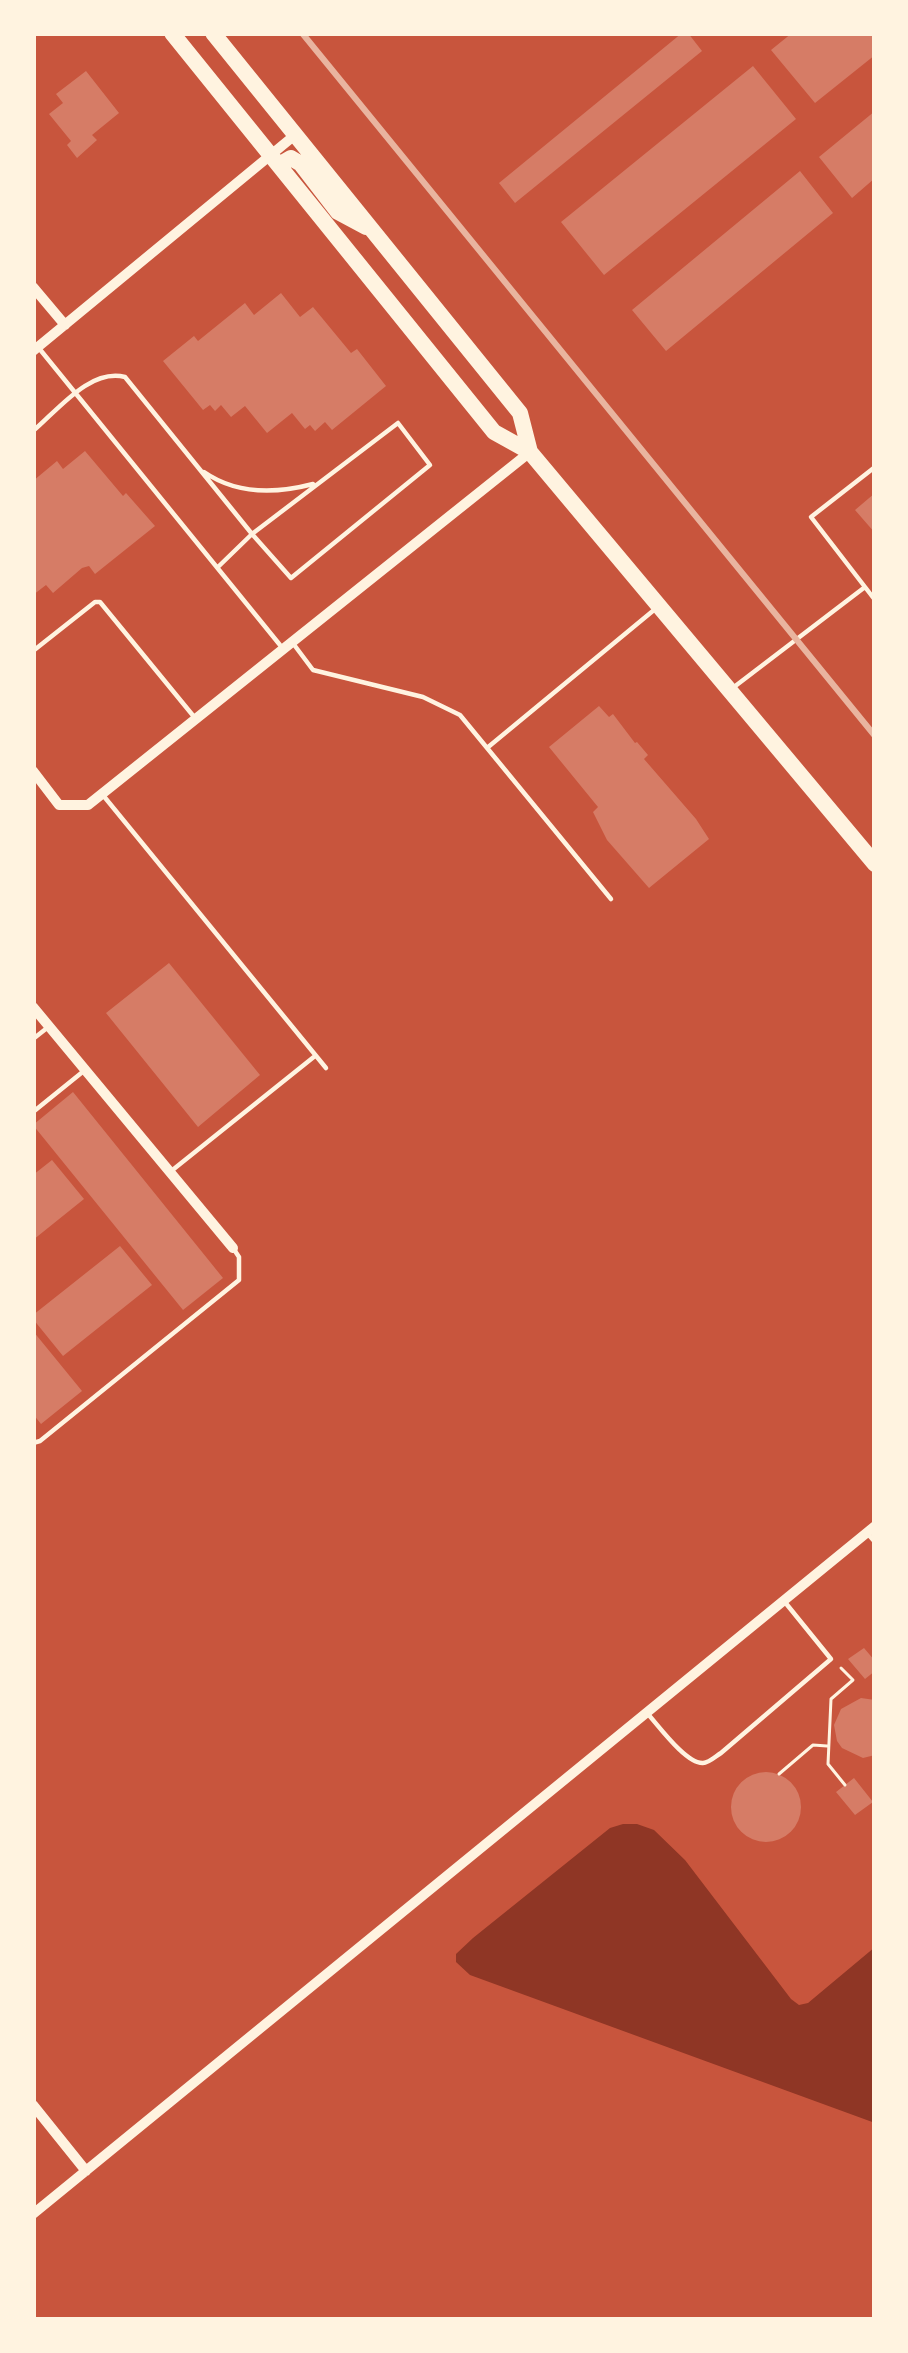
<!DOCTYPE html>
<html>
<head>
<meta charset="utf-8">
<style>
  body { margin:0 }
  #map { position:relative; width:908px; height:2353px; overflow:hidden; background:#c8553d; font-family:Commissioner,sans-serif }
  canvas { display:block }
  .frame { position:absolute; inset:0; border:36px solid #fff3e0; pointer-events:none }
</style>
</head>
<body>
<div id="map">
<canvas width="908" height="2353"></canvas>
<div class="frame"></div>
</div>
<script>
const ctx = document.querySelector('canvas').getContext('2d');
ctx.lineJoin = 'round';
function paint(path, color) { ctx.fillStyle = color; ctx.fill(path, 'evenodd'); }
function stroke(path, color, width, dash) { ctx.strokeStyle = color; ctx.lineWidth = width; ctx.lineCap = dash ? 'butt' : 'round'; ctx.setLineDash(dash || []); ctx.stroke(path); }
const water = new Path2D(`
  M623 1824H637L654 1830 685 1860 791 1999 799 2005 808 2003 875 1947V2123L470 1975 456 1962V1954L473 1938 610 1828Z`);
const building = new Path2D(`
  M682 33H688L702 51 515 203 499 183Z
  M792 33H875V55L815 103 771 50Z
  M753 66 796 119 604 275 561 222Z
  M86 71 119 113 92 135 97 140 77 158 67 145 71 141 49 114 63 103 56 94Z
  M875 111V178L852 198 819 157Z
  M800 171 833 213 666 351 632 310Z
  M281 293 300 317 313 307 351 353 357 349 386 386 332 430 325 422 315 431 310 425 305 429 292 413 267 433 245 406 231 417 221 405 215 411 210 405 203 410 163 361 194 336 198 341 245 303 254 315Z
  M85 451 123 496 126 493 155 526 95 574 89 566 82 568 53 593 46 585 33 595V481L57 461 63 469Z
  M875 493V533L855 510Z
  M599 706 609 717 613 714 635 743 637 742 648 755 644 759 696 819 709 839 649 888 607 840 593 812 598 807 549 747Z
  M169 963 260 1075 198 1127 106 1013Z
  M73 1092 223 1278 183 1310 33 1125Z
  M52 1160 84 1199 33 1240V1175Z
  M120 1246 152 1285 63 1356 33 1319V1315Z
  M33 1331 82 1391 41 1424 33 1414Z
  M864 1648 875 1661V1671L865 1679 848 1659Z
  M861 1698 875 1700V1755L863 1758 842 1748 837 1741 834 1725 841 1709Z
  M731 1807a35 35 0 1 1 70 0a35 35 0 1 1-70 0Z
  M854 1778 873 1802 855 1815 836 1792Z`);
const path = new Path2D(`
  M841 1668 853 1680 831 1699 828 1764 845 1785
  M779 1774 813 1745 827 1746`);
const service = new Path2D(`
  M38 347 280 645
  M398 423 430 465 291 578 252 534Z
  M33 431C58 410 90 368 125 377L252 534 219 566
  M204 472C237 495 275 494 313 484
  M865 587 875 600
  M292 642 313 670 423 697 460 715 611 899
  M33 651 95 602H100L195 718
  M734 687 865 587 811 517 875 467
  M487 748 654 610
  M102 794 326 1068
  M33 1039 47 1028
  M33 1112 85 1070
  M170 1172 315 1056
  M33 1443 40 1441 239 1280V1257L233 1248
  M867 1533 875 1542
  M647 1713C658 1725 686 1764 703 1763 709 1763 716 1756 721 1753L831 1659 784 1601`);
const minor = new Path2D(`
  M33 287 65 325
  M33 351 295 135
  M33 771 59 805H88L530 452
  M33 1007 233 1248
  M33 2105 86 2171
  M33 2214 875 1526`);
const primary = new Path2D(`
  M172 33 494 432 530 452 875 864
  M213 33 520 413 530 452
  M279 165 291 158 301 164 338 212 366 227`);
const rail = new Path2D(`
  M302 33 875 736`);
paint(water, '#8f3625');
paint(building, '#d67c66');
stroke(path, '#fff3e0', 3);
stroke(service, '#fff3e0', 4.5);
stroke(minor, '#fff3e0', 10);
stroke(primary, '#fff3e0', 16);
stroke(rail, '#e9b49f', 6);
</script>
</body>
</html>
